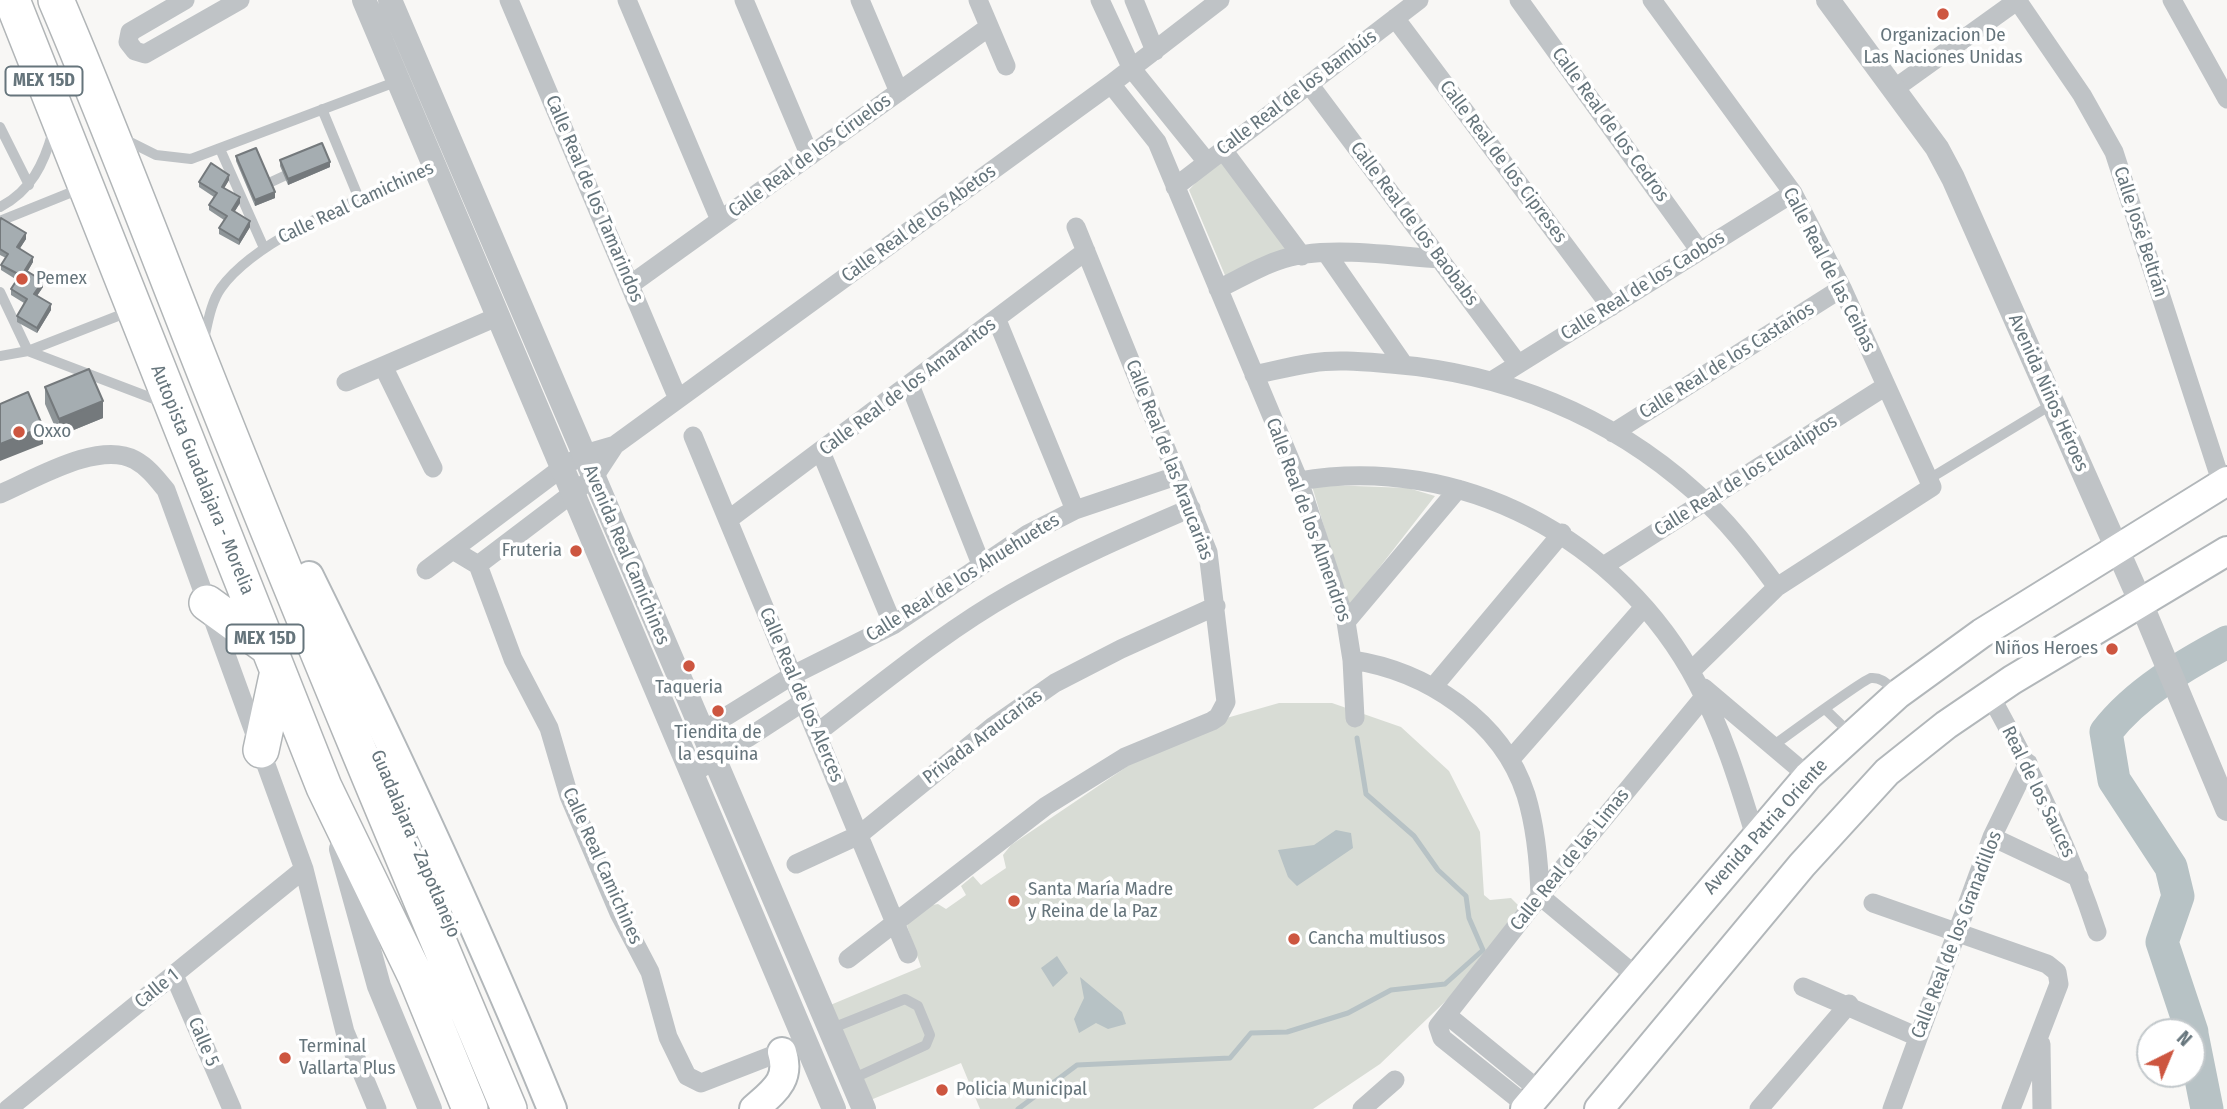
<!DOCTYPE html>
<html>
<head>
<meta charset="utf-8">
<style>
  body { margin:0 }
  #map { position:relative; width:2227px; height:1109px; overflow:hidden; background:#f8f7f5; font-family:"Fira Sans Condensed",sans-serif }
  canvas { display:block }
  .north { position:absolute; left:2136px; top:1018px; width:70px; height:70px; box-sizing:border-box; background:#fff; border:2px solid #c2c8cb; border-radius:50%; rotate:43deg; font-size:19px; font-weight:700; line-height:28px; text-align:center; color:#66757c }
  .north::after { content:''; display:block; margin:auto; width:24px; height:32px; background:#cd5640; clip-path:polygon(50% 0,100% 100%,50% 72%,0 100%) }
</style>
</head>
<body>
<div id="map">
<canvas width="2227" height="1109"></canvas>
<div class="north">N</div>
</div>
<script>
const ctx = document.querySelector('canvas').getContext('2d');
ctx.lineJoin = 'round';
function paint(path, color) { ctx.fillStyle = color; ctx.fill(path, 'evenodd'); }
function stroke(path, color, width, dash) { ctx.strokeStyle = color; ctx.lineWidth = width; ctx.lineCap = dash ? 'butt' : 'round'; ctx.setLineDash(dash || []); ctx.stroke(path); }
function drawText(font, color, halo, rows, align = 'center') {
  ctx.font = font + ' "Fira Sans Condensed",sans-serif'; ctx.lineWidth = 7; ctx.setLineDash([]); ctx.textBaseline = 'middle'; ctx.strokeStyle = halo; ctx.fillStyle = color; for (const [text, x, y, turn = 0] of rows) {
    ctx.save(); ctx.translate(x, y); ctx.rotate((+turn || 0) * Math.PI / 180); ctx.textAlign = isNaN(turn) ? turn : align; if (halo) ctx.strokeText(text, 0, 0); ctx.fillText(text, 0, 0); ctx.restore();
  }
}
const green = new Path2D(`
  M1224 159 1294 252 1227 280 1189 190 1208 169Z
  M1328 485 1408 488 1435 496 1348 608 1312 486Z
  M1279 703H1332L1401 727 1449 771 1480 832 1484 895 1490 900 1511 898 1520 907 1452 995 1380 1064 1313 1109H980L961 1063 868 1101 828 1006 921 967 907 926C915 912 922 906 938 904L946 909 966 895 961 886 973 876 981 885 1006 868 1003 855 1011 845 1150 751 1223 719Z`);
const water = new Path2D(`
  M1336 830 1351 833 1353 848 1297 886 1288 877 1278 850 1314 845Z
  M1057 956 1068 973 1053 987 1041 968Z
  M1080 977 1122 1012 1126 1024 1108 1029 1096 1023 1079 1033 1074 1019 1084 998Z`);
const stream = new Path2D(`
  M1018 1109 1077 1065 1230 1058 1251 1033 1287 1032 1348 1013 1391 990 1445 984 1483 950 1469 918 1466 896 1438 870 1414 836 1366 794 1357 738`);
const river = new Path2D(`
  M2192 1032 2162 942 2178 896 2171 867 2114 780 2106 732C2136 693 2184 665 2227 642
  M2192 1034 2207 1109`);
const service = new Path2D(`
  M322 109 360 201
  M0 127 29 185
  M124 139 156 155 191 159 398 81
  M220 149 264 248
  M269 183 284 176
  M0 207C31 191 44 164 53 131
  M0 221 82 188
  M0 292 28 351 162 402
  M204 339C208 322 211 302 221 288 260 234 371 195 433 167
  M0 356 28 351 128 312
  M1929 479 2051 405
  M1826 710 1851 734
  M1774 745C1788 735 1864 679 1871 678 1882 677 1888 685 1895 691
  M830 1029 905 999 918 1006 930 1035 926 1045 852 1079`);
const minor = new Path2D(`
  M185 0 130 32 128 42 135 51 145 54 240 0
  M509 0 678 399
  M627 0 720 220
  M744 0 810 156
  M860 0 899 92
  M978 0 1006 66
  M1100 0 1132 69 1207 162
  M1134 0 1155 51
  M1519 0 1700 251
  M1652 0 1793 193 1842 288 1932 487 1777 587 1691 671
  M2017 0 2082 95 2114 152 2222 484
  M2172 0 2227 99
  M1395 18 1611 307
  M1111 84 1157 142 1299 481 1346 622 1352 660 1355 718
  M1309 84 1518 364
  M1894 89 2018 0
  M1223 150 1302 256
  M1175 187 1419 0
  M1327 254 1404 365
  M630 285 989 27
  M1218 289C1237 280 1257 268 1277 261 1323 244 1391 256 1440 259
  M997 320 1075 510
  M383 366 433 468
  M1254 375C1273 371 1292 366 1312 363 1337 359 1365 362 1391 364 1504 373 1609 415 1694 491 1726 519 1752 553 1777 587
  M1493 380 1793 193
  M346 382 499 316
  M910 385 981 564
  M1613 433 1842 288
  M693 436 908 954
  M821 452 893 625
  M1299 481C1460 453 1621 539 1697 683 1723 731 1739 784 1755 836
  M0 494C35 479 99 440 135 460 148 467 157 479 166 490L304 869 345 1032 377 1109
  M728 520 1086 251
  M453 550 478 565 513 659 549 728 569 796 619 913 650 972 668 1037 687 1076 701 1083 791 1048
  M478 565 594 477 615 445
  M1605 565 1886 386
  M426 570 563 467 584 454 615 445 1111 84 1220 0
  M1346 622 1458 489
  M1352 660C1426 671 1502 720 1526 795 1536 828 1539 861 1540 896L1636 976
  M1434 686 1562 533
  M1704 688 1808 776
  M1990 695C2032 771 2070 849 2097 932
  M701 732 793 675 893 625 1028 534 1075 510 1176 476
  M817 733C880 685 943 632 1012 593 1070 560 1130 534 1191 508
  M1510 760 1644 607
  M692 774 803 702
  M1992 837 2079 878
  M796 864 859 835 992 727 1055 683 1121 649 1216 606
  M1873 903 2047 964 2057 972 2059 984 2011 1109
  M848 959 1046 806 1125 757 1212 721 1218 717 1226 702 1208 552 1076 227
  M174 975 232 1109
  M1803 987 1918 1037
  M1447 1015 1540 1091
  M2041 1044 2042 1109
  M1527 1106 1442 1038 1438 1026 1540 896 1708 692
  M8 1109 304 869
  M1362 1109 1395 1080
  M1759 1109 1849 1004
  M1892 1109 1992 837 2028 763`);
const tertiary = new Path2D(`
  M364 0 834 1109
  M390 0 864 1109
  M1828 0 1937 148 1953 178 2141 603 2227 809
  M341 849 379 986 430 1109`);
const secondary = new Path2D(`
  M309 576C396 752 478 928 552 1109
  M754 1109C774 1091 791 1080 782 1052
  M1525 1109 1808 776 1898 694 1982 633 2227 481
  M1599 1109 1802 865 1887 772 1946 725 2012 680 2227 551`);
const motorway = new Path2D(`
  M12 0 324 787 416 977 470 1109
  M56 0C113 133 163 268 217 403 311 639 410 874 509 1109
  M207 603 269 648
  M261 750 278 671`);
const wall = new Path2D(`
  M236 156 275 198 255 206 236 161Z
  M280 160 330 167 288 185 280 166Z
  M229 180 224 188 240 203 234 212 250 227 239 245 219 234V228L224 220 209 210V205L214 197 199 187V182Z
  M0 221 26 239 20 248 33 262 27 272 43 287 37 296 51 310 37 333 17 322V316L24 303 11 295V289L17 280 1 270V265L6 258 0 255Z
  M45 387 103 418 59 436 45 404Z`);
const shadedWall = new Path2D(`
  M330 162V167L288 185V179Z
  M229 175V180L222 192V187Z
  M275 192V198L255 206V200Z
  M240 197V203L232 216V210Z
  M250 221V227L239 245V240Z
  M26 233V239L17 253V247Z
  M33 257V262L25 276V270Z
  M43 281V287L34 300V294Z
  M51 304V310L37 333V328Z
  M103 401V418L59 436V419Z
  M43 427V444L0 461V444Z`);
const building = new Path2D(`
  M322 143 330 162 288 179 280 160Z
  M256 148 275 192 255 200 236 156Z
  M211 163 229 175 222 187 240 197 232 210 250 221 239 240 219 228 227 216 209 205 217 193 199 182Z
  M1 218 26 233 17 247 33 257 25 270 43 281 34 294 51 304 37 328 17 316 27 299 11 289 20 275 1 265 8 254 0 249V221Z
  M89 369 103 401 59 419 45 387Z
  M28 392 43 427 0 444V404Z`);
const markers = [
  [1943,14,7,"#cd5640"],
  [22,279,7,"#cd5640"],
  [19,432,7,"#cd5640"],
  [576,551,7,"#cd5640"],
  [2112,649,7,"#cd5640"],
  [689,666,7,"#cd5640"],
  [718,711,7,"#cd5640"],
  [1014,901,7,"#cd5640"],
  [1294,939,7,"#cd5640"],
  [285,1058,7,"#cd5640"],
  [942,1090,7,"#cd5640"]
];
const shields = [
  [44,81,77],
  [265,639,77]
];
const shieldNames = [
  ["MEX 15D",44,81],
  ["MEX 15D",265,639]
];
const poiNames = [
  ["Organizacion De",1943,36,"center"],
  ["Las Naciones Unidas",1943,58,"center"],
  ["Pemex",36,279],
  ["Oxxo",33,432],
  ["Fruteria",562,551,"right"],
  ["Niños Heroes",2098,649,"right"],
  ["Taqueria",689,688,"center"],
  ["Tiendita de",718,733,"center"],
  ["la esquina",718,755,"center"],
  ["Santa María Madre",1028,890],
  ["y Reina de la Paz",1028,912],
  ["Cancha multiusos",1308,939],
  ["Terminal",299,1047],
  ["Vallarta Plus",299,1069],
  ["Policia Municipal",956,1090]
];
const streetNames = [
  ["Calle Real de los Bambús",1297,93,-37],
  ["Calle Real de los Cedros",1610,125,54],
  ["Calle Real de los Ciruelos",810,156,-36],
  ["Calle Real de los Cipreses",1503,162,53],
  ["Calle Real de los Tamarindos",594,199,67],
  ["Calle Real Camichines",356,203,-25],
  ["Calle Real de los Abetos",919,224,-36],
  ["Calle Real de los Baobabs",1414,224,53],
  ["Calle José Beltrán",2140,232,72],
  ["Calle Real de las Ceibas",1829,270,63],
  ["Calle Real de los Caobos",1643,286,-32],
  ["Calle Real de los Castaños",1727,361,-32],
  ["Calle Real de los Amarantos",908,387,-37],
  ["Avenida Niños Héroes",2048,393,66],
  ["Calle Real de las Araucarias",1169,460,69],
  ["Calle Real de los Eucaliptos",1746,476,-32],
  ["Autopista Guadalajara - Morelia",202,480,68],
  ["Calle Real de los Almendros",1308,520,70],
  ["Avenida Real Camichines",626,555,67],
  ["Calle Real de los Ahuehuetes",963,578,-32],
  ["Calle Real de los Alerces",801,695,67],
  ["Privada Araucarias",983,737,-37],
  ["Real de los Sauces",2038,792,64],
  ["Avenida Patria Oriente",1766,827,-48],
  ["Guadalajara - Zapotlanejo",415,844,67],
  ["Calle Real de las Limas",1570,860,-51],
  ["Calle Real Camichines",602,866,66],
  ["Calle Real de los Granadillos",1957,935,-69],
  ["Calle 1",157,989,-39],
  ["Calle 5",203,1042,67]
];
paint(green, '#d8dcd5');
paint(water, '#b7c2c5');
stroke(stream, '#b7c2c5', 5);
stroke(river, '#b7c2c5', 33);
stroke(secondary, '#b2b7ba', 32);
stroke(motorway, '#b1b5b7', 38);
stroke(service, '#bfc3c6', 10);
stroke(minor, '#bfc3c6', 19);
stroke(tertiary, '#bfc3c6', 24);
stroke(secondary, '#fff', 28);
stroke(motorway, '#fff', 35);
paint(wall, '#8e9598');
paint(shadedWall, '#74797c');
paint(building, '#a5adb1');
stroke(building, '#74797c', 2);
for (const [x, y, r, color] of markers) { const dot = new Path2D(); dot.arc(x, y, r, 0, 2 * Math.PI); ctx.fillStyle = color; ctx.fill(dot); stroke(dot, '#fff', 2.5); }
for (const [x, y, w] of shields) { const box = new Path2D(); box.roundRect(x - w / 2, y - 14.5, w, 29, 5); ctx.fillStyle = '#fff'; ctx.fill(box); stroke(box, '#66757c', 2); }
drawText('bold 18px', '#66757c', null, shieldNames);
drawText('19px', '#66757c', '#fff', poiNames, 'left');
drawText('19px', '#66757c', '#fff', streetNames);
</script>
</body>
</html>
